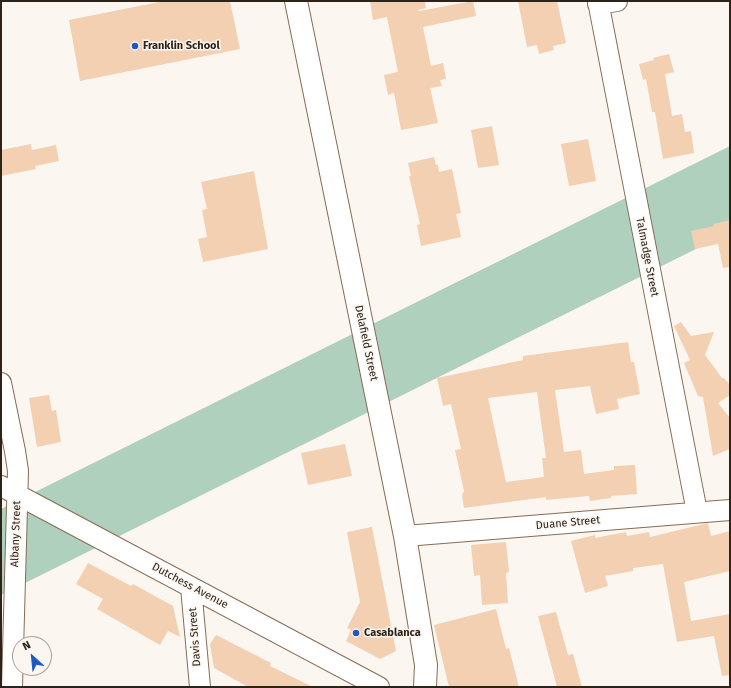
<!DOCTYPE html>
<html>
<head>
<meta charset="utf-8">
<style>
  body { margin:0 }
  #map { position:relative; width:731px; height:688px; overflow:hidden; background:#fcf6f0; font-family:"Fira Sans",sans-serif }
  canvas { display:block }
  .frame { position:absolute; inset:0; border:2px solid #2e2319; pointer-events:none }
  .north { position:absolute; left:12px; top:636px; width:40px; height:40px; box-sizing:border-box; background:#fcf6f0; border:1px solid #aaa29a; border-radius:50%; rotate:333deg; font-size:11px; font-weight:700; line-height:16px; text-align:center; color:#2e2319 }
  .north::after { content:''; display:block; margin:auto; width:14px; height:18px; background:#1d58c4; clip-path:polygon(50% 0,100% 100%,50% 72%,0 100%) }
</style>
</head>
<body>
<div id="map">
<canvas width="731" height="688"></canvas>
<div class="frame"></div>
<div class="north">N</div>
</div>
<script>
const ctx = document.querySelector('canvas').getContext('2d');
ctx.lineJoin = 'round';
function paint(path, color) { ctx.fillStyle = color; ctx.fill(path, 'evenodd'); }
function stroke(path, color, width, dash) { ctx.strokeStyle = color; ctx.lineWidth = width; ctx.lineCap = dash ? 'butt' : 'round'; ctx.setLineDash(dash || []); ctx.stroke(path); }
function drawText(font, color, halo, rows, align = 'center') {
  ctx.font = font + ' "Fira Sans",sans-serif'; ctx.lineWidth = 3; ctx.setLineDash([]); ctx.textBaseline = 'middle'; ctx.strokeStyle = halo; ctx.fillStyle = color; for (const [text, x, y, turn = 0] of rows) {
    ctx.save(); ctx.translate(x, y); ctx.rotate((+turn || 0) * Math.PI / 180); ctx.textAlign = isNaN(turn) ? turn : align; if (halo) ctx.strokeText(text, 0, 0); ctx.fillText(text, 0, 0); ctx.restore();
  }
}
const green = new Path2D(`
  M730 146V232L1 595V509Z`);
const building = new Path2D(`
  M164 1H230L240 49 80 81 69 20Z
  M370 1H425L426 8 418 10 419 11 473 1 476 16 423 27 431 66 443 63 446 79 440 80 442 86 430 88 438 123 401 130 394 93 388 95 384 75 398 72 387 17 373 20Z
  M518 1H557L566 43 553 46 554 50 539 54 537 45 527 47Z
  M669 54 674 72 665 74 672 116 682 114 685 132 691 131 694 153 663 159 655 112H652L646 79 643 80 639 64 654 60 653 58Z
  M492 126 499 165 478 168 471 130Z
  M588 139 596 181 569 186 561 144Z
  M31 144 32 150 56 145 59 161 35 166 36 169 1 176V150Z
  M434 157 436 165H438L439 172 452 169 461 213 456 214 461 237 421 246 417 225 420 224 409 176H411L408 163Z
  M254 171 268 249 203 262 198 239 207 237 202 210 207 209 201 182Z
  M730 220V267L723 268 718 244 695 249 691 231 714 226 713 224Z
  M681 322 691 336 714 332 705 355 722 378H724L730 385V395L718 403 730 418V449L713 456 703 397 698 396 684 363 690 360 674 326Z
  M628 342 631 362H634L640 394 617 399 619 409 596 414 590 386 555 390 564 452 581 450 584 474 614 470V466L635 465 637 494 611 496V498L590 501 589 496 546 500V497L464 508 462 495 464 491 455 450 461 449 451 404 443 406 437 378 523 360V356ZM537 392 546 458H542L544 477 506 482 488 398Z
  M49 395 52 411 56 410 61 442 37 447 29 398Z
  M345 444 352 476 308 485 301 453Z
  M708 523 711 536 730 531V571L684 582 691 621 730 614V675L722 676 714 636 677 642 663 564 633 568V571L605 576 608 586 585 593 571 541 595 535V538L626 532 627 536 649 532 650 537Z
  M372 527 396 651 380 659 346 641 351 630 347 628 360 602 347 532Z
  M506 542 509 572 506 573 508 603 482 605 480 575 474 576 471 545Z
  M88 563 131 586 133 584 173 606 180 637 168 631 160 645 97 609 103 599 76 584Z
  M496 609 506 649 509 648 519 687H449L434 625Z
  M556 612 568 655 573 654 582 687H557L538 616Z
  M216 635 271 663 270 666 313 687H248L214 668 210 644Z`);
const minor = new Path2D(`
  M598 1 697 512
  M598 4 617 1
  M1 383 15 451 18 471 12 687
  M1 486 379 687
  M405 536 730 510
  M191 587 200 687`);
const tertiary = new Path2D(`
  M296 1 405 536 426 665 425 687`);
const markers = [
  [135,46,4,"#1d58c4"],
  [356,633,4,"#1d58c4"]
];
const poiNames = [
  ["Franklin School",143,46],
  ["Casablanca",364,633]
];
const streetNames = [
  ["Talmadge Street",647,257,79],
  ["Delafield Street",366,343,78],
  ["Duane Street",568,523,-5],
  ["Albany Street",16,534,-88],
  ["Dutchess Avenue",190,586,28],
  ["Davis Street",195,637,-94]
];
paint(green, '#aed0bd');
paint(building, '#f3d0b2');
stroke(minor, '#866c54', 22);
stroke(tertiary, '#866c54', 24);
stroke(minor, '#fff', 20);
stroke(tertiary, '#fff', 22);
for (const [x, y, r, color] of markers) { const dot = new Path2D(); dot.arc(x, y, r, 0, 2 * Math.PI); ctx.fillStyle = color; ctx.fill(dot); stroke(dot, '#fcf6f0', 1.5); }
drawText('bold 11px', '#2e2319', '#fcf6f0', poiNames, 'left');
drawText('11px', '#2e2319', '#fcf6f0', streetNames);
</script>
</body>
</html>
